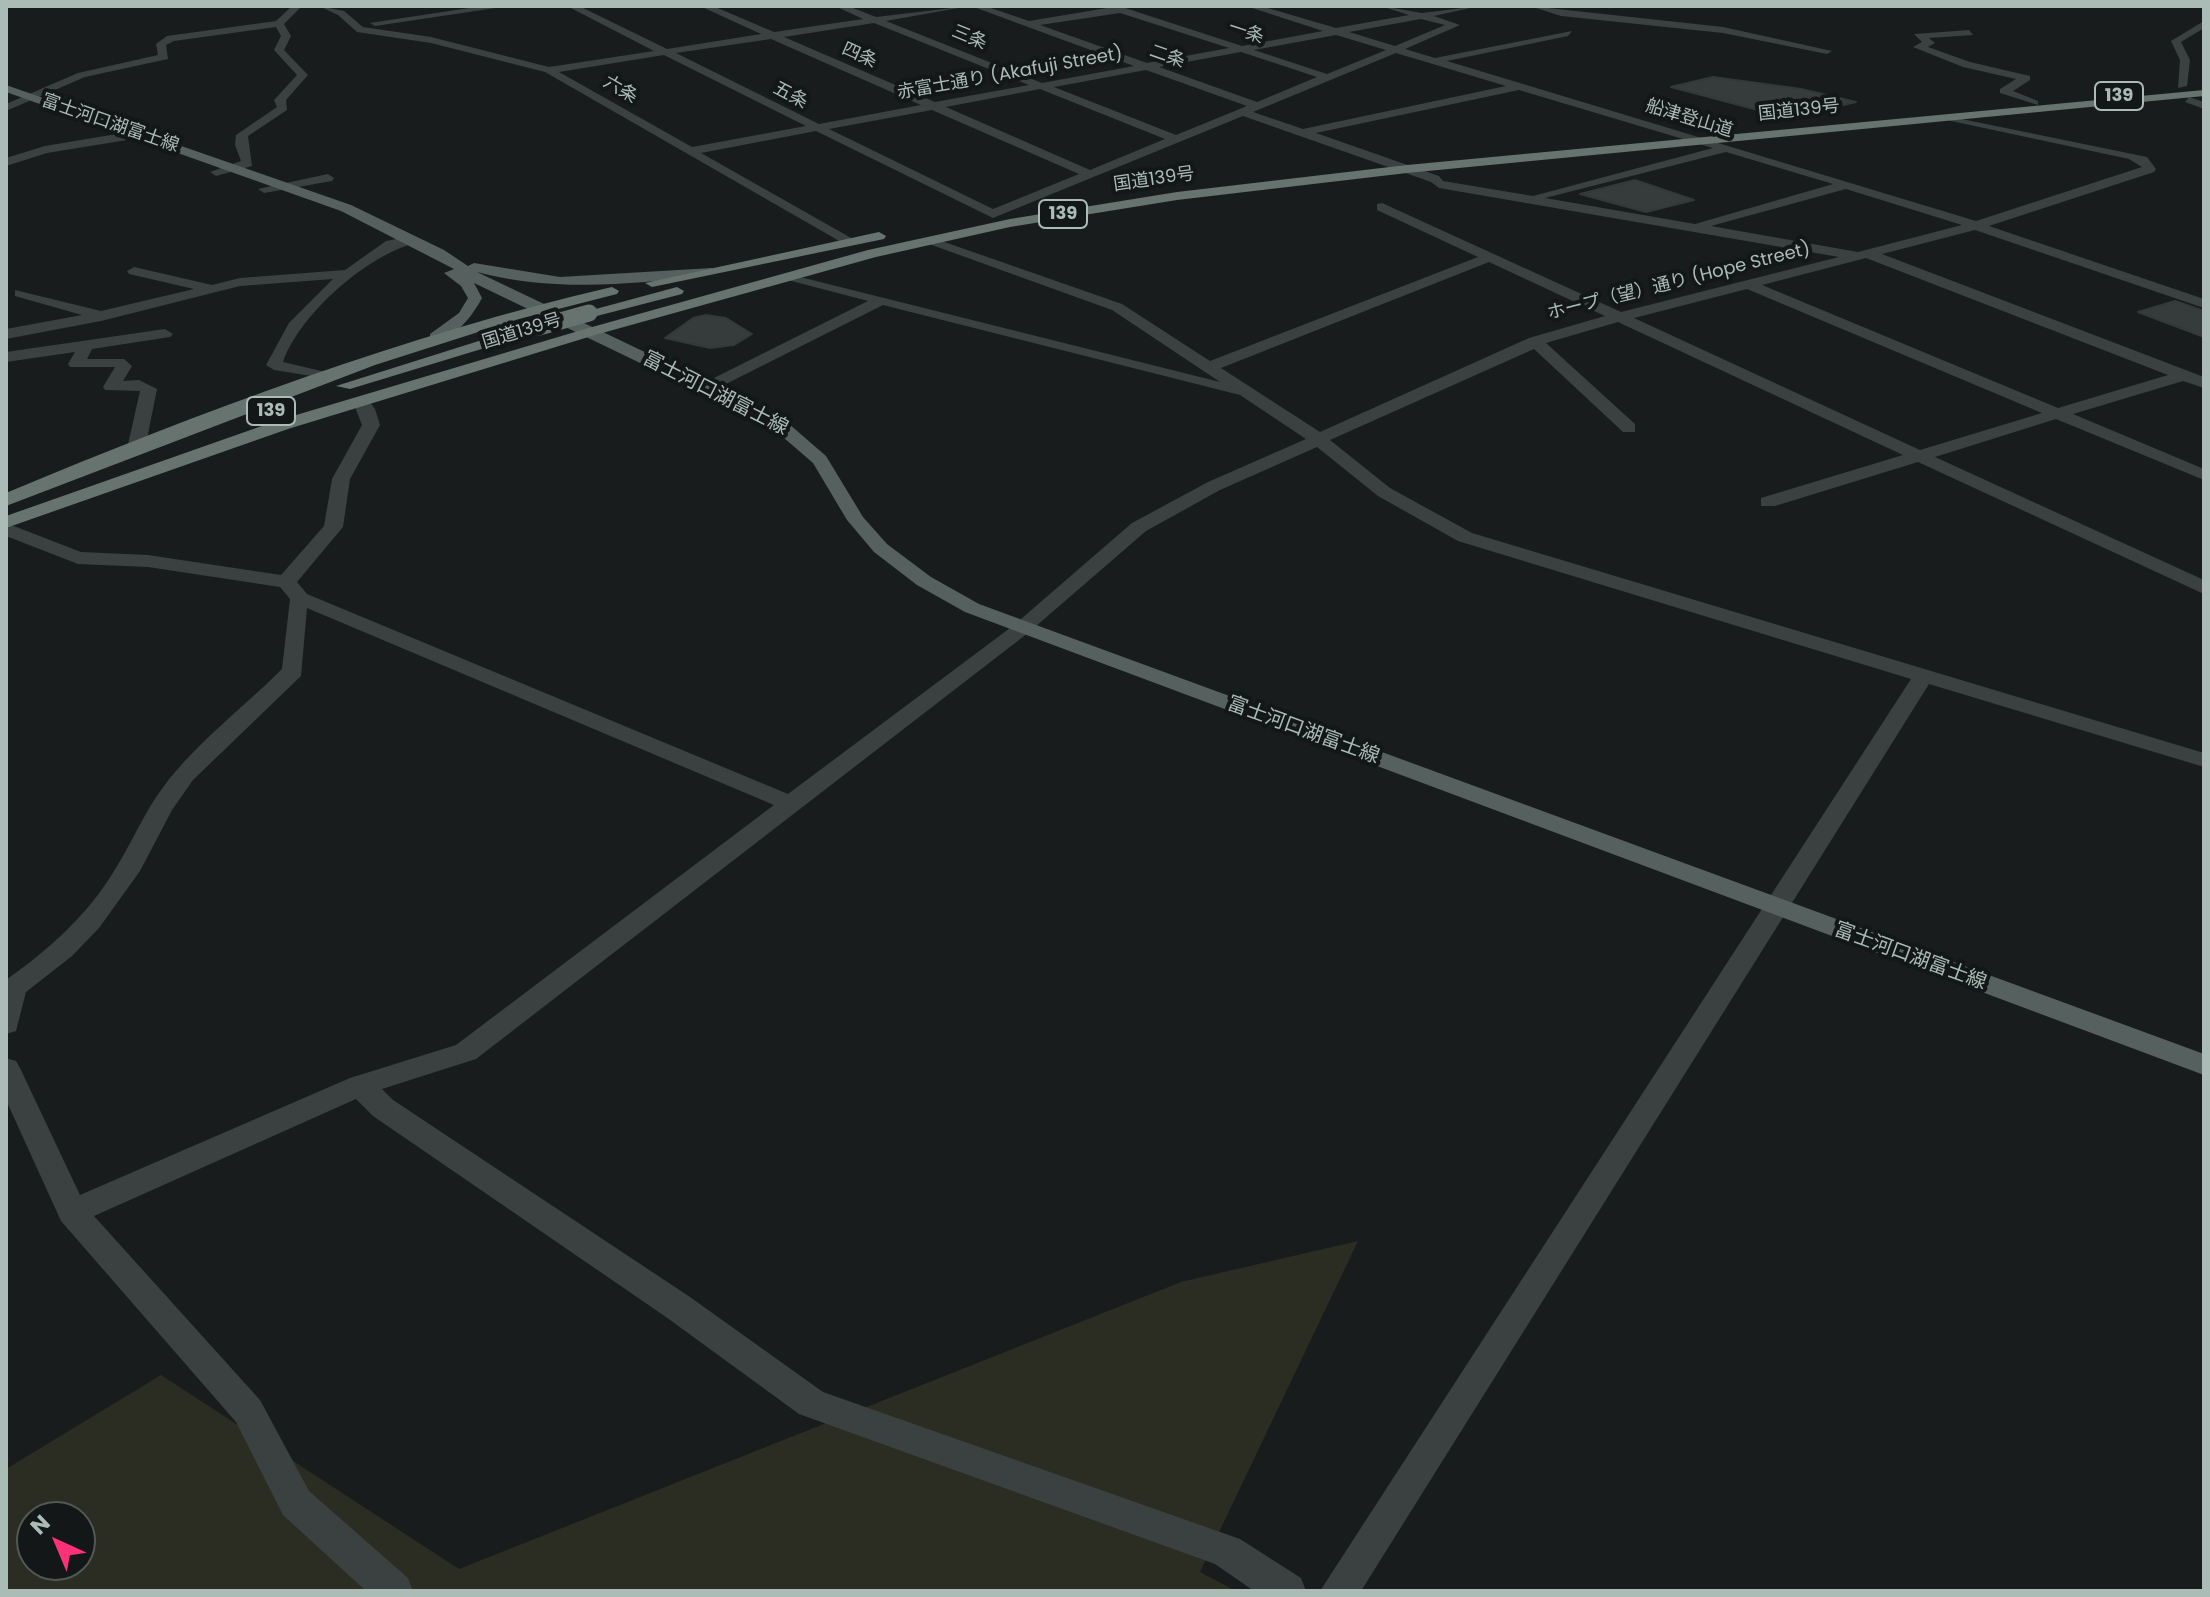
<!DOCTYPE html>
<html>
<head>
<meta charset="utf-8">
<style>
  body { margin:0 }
  #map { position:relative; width:2210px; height:1597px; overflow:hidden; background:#191c1c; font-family:Poppins,sans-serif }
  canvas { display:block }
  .frame { position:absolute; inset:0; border:8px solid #abbcb7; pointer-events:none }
  .north { position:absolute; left:16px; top:1501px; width:80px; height:80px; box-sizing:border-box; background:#141717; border:2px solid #505957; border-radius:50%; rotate:316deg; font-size:22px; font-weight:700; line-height:32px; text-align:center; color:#abbcb7 }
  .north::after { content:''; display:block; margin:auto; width:28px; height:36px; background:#fc3177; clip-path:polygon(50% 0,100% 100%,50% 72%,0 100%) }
</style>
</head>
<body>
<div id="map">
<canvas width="2210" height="1597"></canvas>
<div class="frame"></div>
<div class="north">N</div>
</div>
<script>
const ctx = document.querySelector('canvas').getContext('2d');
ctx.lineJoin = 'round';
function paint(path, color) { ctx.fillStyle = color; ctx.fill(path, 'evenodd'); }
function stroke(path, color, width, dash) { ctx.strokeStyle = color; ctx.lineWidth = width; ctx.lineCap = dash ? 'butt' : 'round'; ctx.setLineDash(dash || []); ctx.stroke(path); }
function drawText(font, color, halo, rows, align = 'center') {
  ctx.font = font + ' Poppins,"Noto Sans JP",sans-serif'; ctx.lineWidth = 8; ctx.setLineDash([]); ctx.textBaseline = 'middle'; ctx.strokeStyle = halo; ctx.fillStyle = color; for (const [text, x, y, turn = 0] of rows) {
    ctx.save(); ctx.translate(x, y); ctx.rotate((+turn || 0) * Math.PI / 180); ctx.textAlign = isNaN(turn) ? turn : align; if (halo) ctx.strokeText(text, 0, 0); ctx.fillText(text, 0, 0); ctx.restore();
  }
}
const green = new Path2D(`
  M1358 1241 1200 1572 1236 1591H6V1469L161 1375 459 1569 1181 1282ZM32 1517H80V1565H32Z`);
const building = new Path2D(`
  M1713 77 1801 89 1856 102 1788 118 1671 87Z
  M1635 180 1694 200 1646 212 1580 194Z
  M2175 301 2204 311V337L2138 312Z
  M706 315 726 318 752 334 734 345 710 348 665 338 693 318Z`);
const minor = new Path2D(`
  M292 6H302L284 24 291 36 284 50 308 75 286 100 287 110 248 136 252 166 216 176 210 172 241 161 235 145 236 135 277 107 274 100 297 75 274 50 281 36 276 27 174 41 166 45 168 59 85 77 6 111V104L78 73 158 55 156 44 167 36 276 21Z
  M319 6 344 11 363 27 431 37 549 67 654 51 567 6H579L667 49 761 34 700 6H713L774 32 863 19 835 6H848L876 17 969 6 886 21 1042 83 1134 66 971 6H985L1029 21 1119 6 1242 46 1323 31 1246 6H1261L1336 28 1409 15 1381 6 1422 13 1479 6 1434 16 1460 25 1405 49 1435 58 1572 31 1568 36 1447 61 1976 221 2142 167 2129 159 1942 119V115L2147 157 2156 169 2154 172 1989 226 2204 299V308L1975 230 1882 254 2204 377V388L2183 381 2073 414 2204 469V480L2056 419 1935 457 2204 580V594L1918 462 1775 506H1761V498L1903 455 1618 322 1546 343 1635 424V432H1623L1534 349 1330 440 1390 488 1472 533 2204 753V767L1929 684 1361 1591H1320L1911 679 1458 541 1378 496 1317 447 1220 490 1146 531 1028 633 476 1059 382 1089 393 1100 690 1297 823 1392 1240 1539 1301 1578 1306 1591H1254L1215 1564 799 1414 666 1317 373 1116 356 1099 94 1216 260 1400 309 1491 408 1578 413 1591H366L283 1515 236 1422 61 1221 6 1100V1058L16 1061 20 1068 80 1195 350 1078 456 1045 774 805 307 608 301 676 193 780 172 810 140 871 99 928 72 956 26 992 16 1031 6 1034V980C48 950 87 916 114 871 132 843 144 812 164 786 197 742 243 708 282 669L290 599 280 587 148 567 78 564 6 536V523L81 552 148 555 281 575 324 526 332 479 362 425 353 402 355 398H367L375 409 380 425 350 479 343 527 297 582 307 594 788 794 1014 625 1132 523 1208 482 1306 439 1240 395 883 305 712 391H700V385L868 301 784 279V273L1220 382 1112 310 918 240 930 237 1122 304 1210 361 1478 257 1377 210V204L1382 203 1621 312 1839 257 1439 188 1431 182 1243 116 993 218 816 131 701 153 853 239V245L848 246 545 72 431 43 357 32 338 15ZM1120 13 1229 48 1147 63 1040 25ZM1421 19 1445 25 1395 46 1349 32ZM874 23 1029 85 935 102 784 37ZM1336 35 1386 50 1327 74 1254 50ZM771 39 921 105 819 124 676 53ZM1241 52 1317 77 1257 102 1159 67ZM1396 53 1506 86 1303 129 1253 112ZM664 55 806 126 692 147 559 72ZM1146 70 1247 106 1176 135 1054 87ZM1040 89 1165 139 1090 170 946 107ZM1519 90 1713 148 1533 196 1443 181 1439 176 1316 133ZM932 110 1079 174 993 209 829 129ZM1726 152 1833 184 1695 224 1545 198ZM1846 189 1962 225 1858 252 1711 226ZM1866 258 2168 375 2058 408 1762 285ZM1489 262 1605 316 1529 338 1320 432 1221 368ZM1747 289 2042 413 1920 450 1634 318Z
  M482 6H509L375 26 370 23Z
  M1530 6 1723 27 1832 51 1827 54 1723 33 1561 16Z
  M2204 21V28L2181 42 2190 60 2187 86 2178 88 2180 60 2171 41Z
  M1969 30 1973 35 1929 38 1935 43 1928 47 1970 62 2030 76V80L2013 91 2038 101V105L2000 93V89L2016 79 1963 67 1913 47 1922 42 1914 34Z
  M2189 97 2204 102V109L2185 102Z
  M123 133 129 137 127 140 47 153 6 166V158L45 146Z
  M328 174 334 178 332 181 264 193 258 189Z
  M411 236 416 237V243C367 255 300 314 283 362L330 373V379L274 370 266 365 289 323 333 279 240 286 101 321 6 339V329L82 315 15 296V290L101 311 194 289 129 274 127 271 134 267 212 285 240 278 345 270 386 241Z
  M165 329 173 334 170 337 92 349 87 359H124L132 366 123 381 139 380 157 389 145 449 136 454 127 449 140 391 105 390 103 387 115 367H70L68 364 75 352 6 362V352Z`);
const major = new Path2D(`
  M6 85 351 205 444 250 468 266 474 263 560 277 712 268V274L707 275C629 285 553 292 477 272L781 417 826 456 863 517 887 544 931 577 979 604 2204 1054V1075L965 612 917 585 874 552 847 520 813 463 769 425 474 283 482 298C473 315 452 344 430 340V334L459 313 468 298 461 286 444 273 454 269 341 211 6 92Z`);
const highway = new Path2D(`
  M2204 90V96L1407 173 1177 200 1010 227 876 257 595 335 288 429 6 528V516L276 421 585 329 868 250 1010 219 1177 192 1407 165Z
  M879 232 886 236 884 239 652 287 645 283Z
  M612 287 619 291 617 294 519 319 375 365 6 506V493C202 411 405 335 612 287Z
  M677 287 684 291 682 294 589 318 581 313Z
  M539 322 547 327 544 330 350 389 336 386Z`);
const highwayBridge = new Path2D(`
  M539 327 589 313`);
const farStreetnames = [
  ["一条",1246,33,18],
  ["三条",969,38,22],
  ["四条",859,56,24],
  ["二条",1167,57,19],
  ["赤富士通り (Akafuji Street)",1010,74,-10],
  ["六条",620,90,30],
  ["五条",790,96,27],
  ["国道139号",1799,111,-6],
  ["船津登山道",1689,119,17],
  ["富士河口湖富士線",110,124,19],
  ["国道139号",1154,180,-8],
  ["ホープ（望）通り (Hope Street)",1679,282,-14],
  ["国道139号",522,332,-17]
];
const shields = [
  [2119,96,48],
  [1063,214,48],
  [271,411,48]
];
const shieldNames = [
  ["139",2119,96],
  ["139",1063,214],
  ["139",271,411]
];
const streetNames = [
  ["富士河口湖富士線",715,394,27],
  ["富士河口湖富士線",1303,731,20],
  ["富士河口湖富士線",1910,957,20]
];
paint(green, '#2b2d23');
paint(building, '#363b3b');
stroke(building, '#333838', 2);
paint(minor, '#3a4140');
paint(major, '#56605e');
paint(highway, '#66736f');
stroke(highwayBridge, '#66736f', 17);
drawText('18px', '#abbcb7', '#141717', farStreetnames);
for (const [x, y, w] of shields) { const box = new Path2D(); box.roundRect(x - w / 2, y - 14, w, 28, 6); ctx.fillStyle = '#141717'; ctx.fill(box); stroke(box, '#abbcb7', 2); }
drawText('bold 18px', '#abbcb7', null, shieldNames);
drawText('20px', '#abbcb7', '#141717', streetNames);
</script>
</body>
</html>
